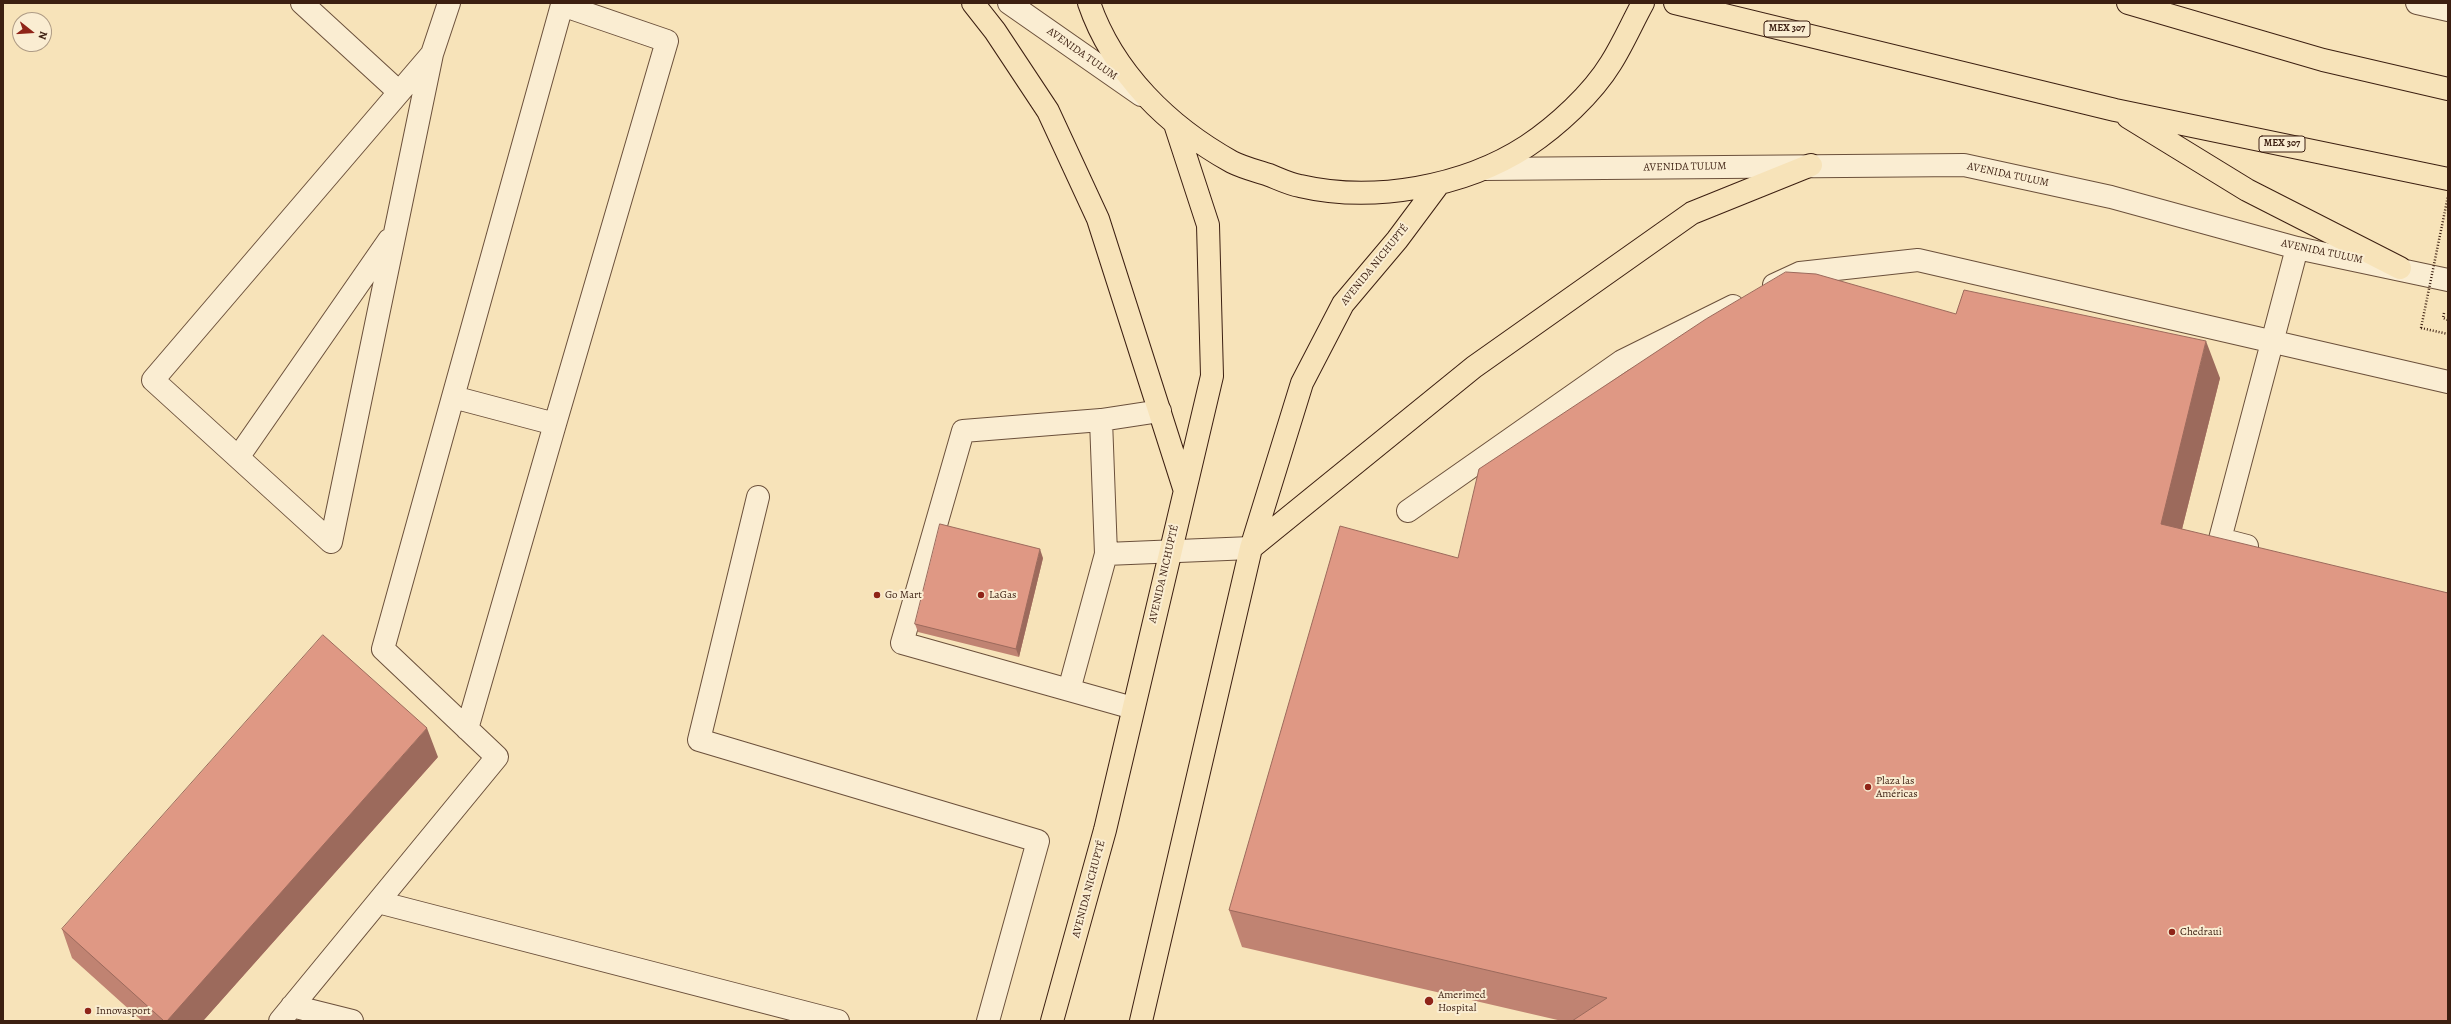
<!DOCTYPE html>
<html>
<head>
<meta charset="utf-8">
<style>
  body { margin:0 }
  #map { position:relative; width:2451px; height:1024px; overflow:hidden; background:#f7e3b9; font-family:Alegreya,serif }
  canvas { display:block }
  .frame { position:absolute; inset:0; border:4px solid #3c1f11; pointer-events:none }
  .north { position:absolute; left:12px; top:12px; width:40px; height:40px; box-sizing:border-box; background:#faedd2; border:1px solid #ae9b85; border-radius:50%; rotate:107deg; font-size:11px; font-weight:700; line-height:16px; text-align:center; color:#3c1f11 }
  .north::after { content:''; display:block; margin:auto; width:14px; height:18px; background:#8f2418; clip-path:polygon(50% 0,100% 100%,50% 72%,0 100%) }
</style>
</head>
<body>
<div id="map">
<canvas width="2451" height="1024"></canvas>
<div class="frame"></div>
<div class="north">N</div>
</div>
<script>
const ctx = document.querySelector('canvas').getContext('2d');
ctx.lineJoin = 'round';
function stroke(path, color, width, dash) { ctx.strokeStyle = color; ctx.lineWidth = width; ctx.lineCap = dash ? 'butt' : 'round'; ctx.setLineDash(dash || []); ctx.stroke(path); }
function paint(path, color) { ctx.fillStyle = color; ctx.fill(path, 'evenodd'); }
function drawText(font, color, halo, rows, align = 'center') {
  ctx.font = font + ' Alegreya,serif'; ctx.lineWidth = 4; ctx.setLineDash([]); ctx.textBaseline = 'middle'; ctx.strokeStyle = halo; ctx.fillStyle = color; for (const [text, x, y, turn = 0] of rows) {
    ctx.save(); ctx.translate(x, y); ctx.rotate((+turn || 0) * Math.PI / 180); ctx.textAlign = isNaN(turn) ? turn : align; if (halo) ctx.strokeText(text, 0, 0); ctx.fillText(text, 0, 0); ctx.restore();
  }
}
const path = new Path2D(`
  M2444 313 2443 318 2448 320
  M2421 328 2448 334`);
const minor = new Path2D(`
  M302 3 399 92
  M1009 3 1141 95
  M2417 3 2448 10
  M1484 169 1964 165 2111 197 2297 248 2448 280
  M1774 285 1800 273 1918 260 2448 382
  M453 397 562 5 667 41 555 424
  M239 456 389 240
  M758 497 699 740 1038 841 988 1021
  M1408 511 1622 361 1733 306
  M331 542 153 380 432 54
  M331 542 432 54 449 3
  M2247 546 2220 539 2297 248
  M1106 554 1251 548
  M1069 690 1106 554 1101 420
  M1133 708 902 643 963 431 1101 420 1160 411
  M378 902 838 1021
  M292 1006 352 1021
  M280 1021 497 757 383 649 453 397 555 424 467 729`);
const major = new Path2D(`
  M973 3 995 31 1048 111 1098 219 1184 488
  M1089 3C1113 73 1169 127 1232 162 1244 168 1257 171 1269 175 1279 179 1289 184 1300 186 1373 203 1464 187 1527 146 1557 126 1592 94 1611 63 1623 44 1632 23 1643 3
  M1675 3 2115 110 2448 179
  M2128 3 2323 60 2448 89
  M2128 117 2247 190 2400 268
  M1251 548 1474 367 1692 213 1811 165
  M1052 1021 1105 830 1212 376 1208 225 1175 124
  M1141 1021 1251 548 1302 383 1343 304 1397 240 1438 185`);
const pathBridge = new Path2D(`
  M2421 328 2448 196`);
const wall = new Path2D(`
  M1956 314 2220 378 2182 529 2448 1021H1562L1242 947 1229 910 1458 558Z
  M1043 558 1019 657 918 632 915 624Z
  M438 757 203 1021H142L72 958 62 929Z`);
const shadedWall = new Path2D(`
  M2206 341 2220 378 2174 561 2161 524Z
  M1040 549 1043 558 1019 657 1016 649Z
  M427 728 438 757 203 1021H167Z`);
const building = new Path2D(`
  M1786 272 1816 274 1956 314 1964 290 2206 341 2161 524 2448 593V1021H1572L1607 998 1229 910 1340 526 1458 558 1479 469 1706 319Z
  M940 524 1040 549 1016 649 915 624Z
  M323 635 427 728 167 1021H164L62 929Z`);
const markers = [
  [877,595,4,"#8f2418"],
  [981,595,4,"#8f2418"],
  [1868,787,4,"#8f2418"],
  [2172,932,4,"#8f2418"],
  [1429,1001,5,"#8f2418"],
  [88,1011,4,"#8f2418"]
];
const shields = [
  [1787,29,46],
  [2282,144,46]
];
const shieldNames = [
  ["MEX 307",1787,29],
  ["MEX 307",2282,144]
];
const streetNames = [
  ["AVENIDA TULUM",1082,54,35],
  ["AVENIDA TULUM",1685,167,-1],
  ["AVENIDA TULUM",2008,175,12],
  ["AVENIDA TULUM",2322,252,12],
  ["AVENIDA NICHUPTÉ",1375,265,-51],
  ["AVENIDA NICHUPTÉ",1164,574,-77],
  ["AVENIDA NICHUPTÉ",1089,889,-75]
];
const poiNames = [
  ["Go Mart",885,595],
  ["LaGas",989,595],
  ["Plaza las",1876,781],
  ["Américas",1876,794],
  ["Chedraui",2180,932],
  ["Amerimed",1438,995],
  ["Hospital",1438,1008],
  ["Innovasport",96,1011]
];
stroke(minor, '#6b503b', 24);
stroke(major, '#3c1f11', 24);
stroke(path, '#3c1f11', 2.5, [1, 2]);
stroke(minor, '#faedd2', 22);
stroke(major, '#f7e3b9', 22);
stroke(pathBridge, '#3c1f11', 2.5, [1, 2]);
paint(wall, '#c08372');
paint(shadedWall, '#9c6a5c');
paint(building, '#df9884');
stroke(building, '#9c6a5c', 1);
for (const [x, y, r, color] of markers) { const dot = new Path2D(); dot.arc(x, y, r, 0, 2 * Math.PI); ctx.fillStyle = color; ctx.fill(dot); stroke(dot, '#faedd2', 1.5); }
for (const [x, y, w] of shields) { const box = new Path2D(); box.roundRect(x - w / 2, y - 8, w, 16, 3); ctx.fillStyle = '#faedd2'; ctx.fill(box); stroke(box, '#3c1f11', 1); }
drawText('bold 10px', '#3c1f11', null, shieldNames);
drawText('11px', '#3c1f11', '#faedd2', streetNames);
drawText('11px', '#3c1f11', '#faedd2', poiNames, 'left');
</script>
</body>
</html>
